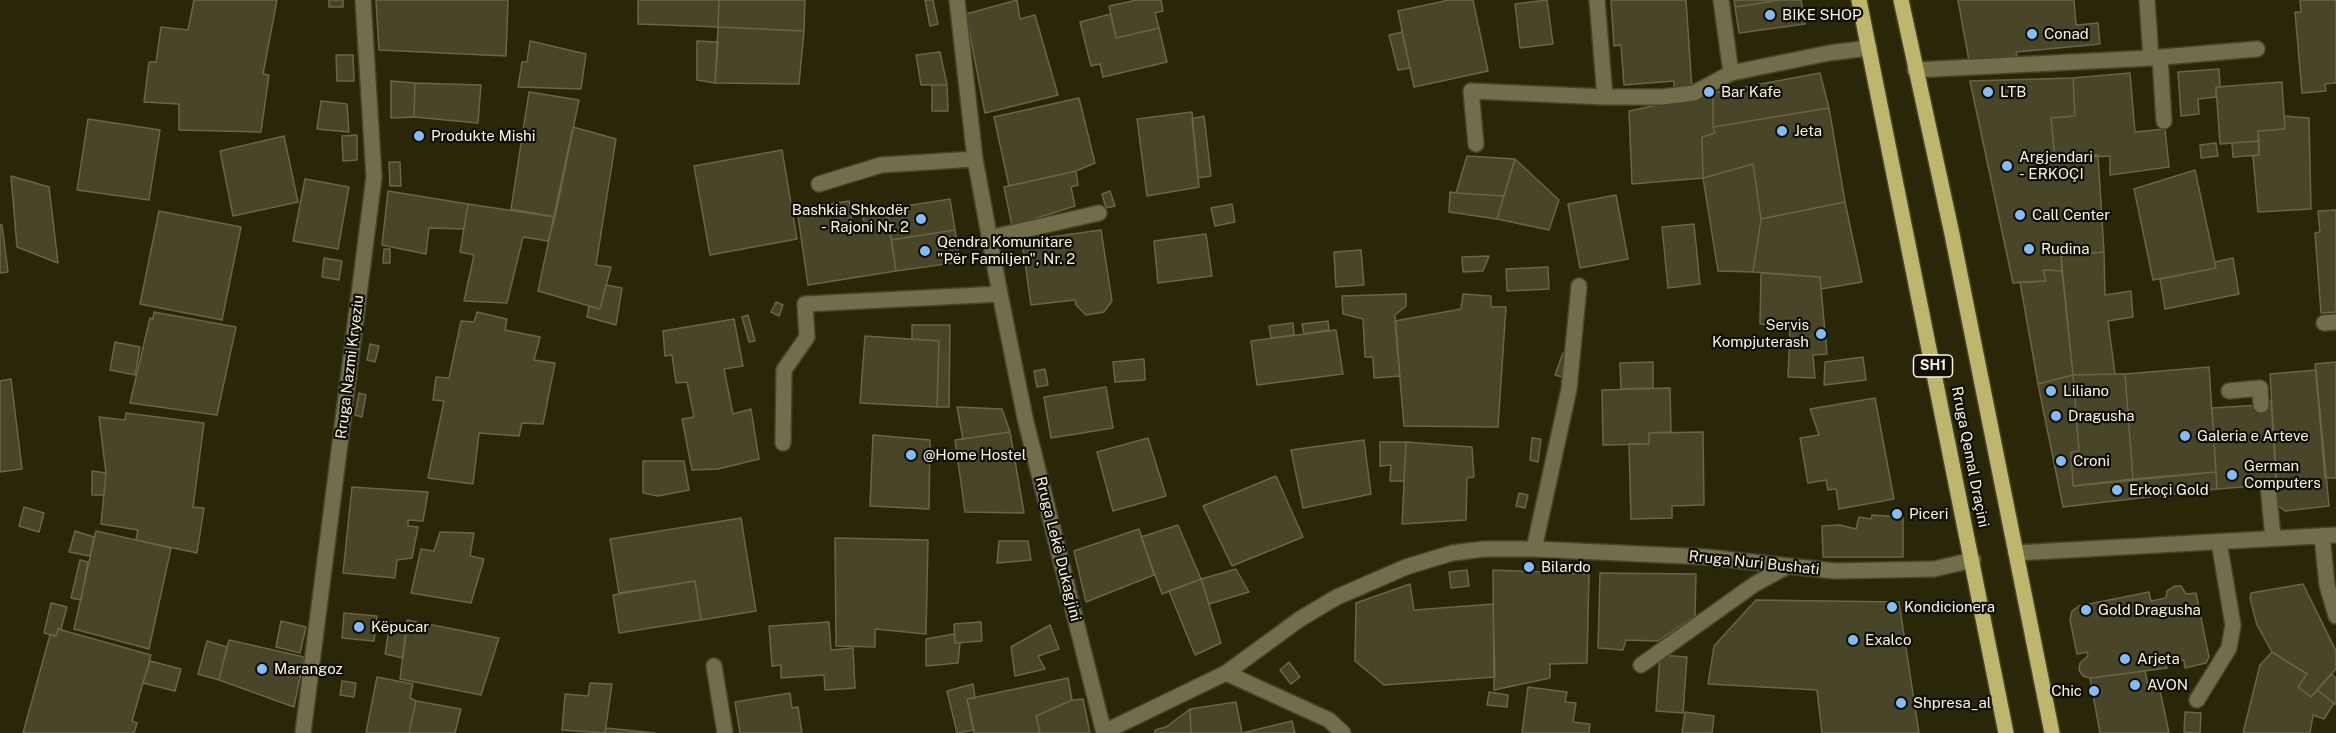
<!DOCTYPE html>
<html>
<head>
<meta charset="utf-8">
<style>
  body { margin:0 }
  canvas { display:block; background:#2a2709 }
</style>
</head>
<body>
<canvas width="2336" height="733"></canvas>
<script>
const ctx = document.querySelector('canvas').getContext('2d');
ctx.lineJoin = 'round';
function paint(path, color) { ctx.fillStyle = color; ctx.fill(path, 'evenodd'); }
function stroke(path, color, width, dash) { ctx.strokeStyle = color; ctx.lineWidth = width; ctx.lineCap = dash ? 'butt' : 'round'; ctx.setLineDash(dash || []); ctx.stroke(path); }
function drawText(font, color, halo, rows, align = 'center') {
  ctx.font = font + ' "Public Sans",sans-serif'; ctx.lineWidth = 4.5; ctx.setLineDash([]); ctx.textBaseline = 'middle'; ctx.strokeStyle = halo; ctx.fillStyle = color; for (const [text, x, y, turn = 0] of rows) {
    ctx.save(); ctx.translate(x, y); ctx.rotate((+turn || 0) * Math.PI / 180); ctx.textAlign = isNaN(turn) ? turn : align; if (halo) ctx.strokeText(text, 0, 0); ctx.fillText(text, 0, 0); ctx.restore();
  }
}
const building = new Path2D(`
  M194 0H277L263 74 269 75 261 132 179 130V104L144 102 149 62H156L161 27 188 30Z
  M329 0H343V7H329Z
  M376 0H508L506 56 379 50Z
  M638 0H719L718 27 638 24Z
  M719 0H805L804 31 718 27Z
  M925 0H933L938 24 930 26Z
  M1017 0 1020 19 1035 15 1058 95 985 113 966 14Z
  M1137 0H1161L1163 11 1155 13 1159 28 1116 38 1109 6Z
  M1449 0H1473L1488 71 1414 87 1398 11Z
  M1547 0 1553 44 1520 48 1515 4Z
  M1611 0H1686L1692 89 1674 90V81L1624 85 1621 45 1614 46Z
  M1734 0H1780L1735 7Z
  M1780 0H1801L1805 24 1739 33 1735 7Z
  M1958 0H2074L2076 25 2098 23 2100 44 2016 52 2017 56 1969 61Z
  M2300 0H2336V83L2325 84 2326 91 2302 93 2295 12H2301Z
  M1111 14 1116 38 1159 28 1167 62 1103 77 1100 64 1091 66 1080 22Z
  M718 27 804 31 799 84 715 83Z
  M1402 32 1410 68 1398 70 1389 35Z
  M530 41 586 54 581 89 518 87 522 62H527Z
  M697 41 718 42 715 83 697 80Z
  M940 52 947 85H921L916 55Z
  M336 55H353L354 81H337Z
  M2219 69 2220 87H2216V97L2198 99 2199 114 2181 116 2178 72Z
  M1820 73 1829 108 1713 127V93Z
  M2130 73 2135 132 2165 129 2169 167 2110 175V156L2055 159 2051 118 2075 116 2073 78Z
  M2073 78 2075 116 2051 118 2055 159 2098 155 2104 252 2061 256 2062 271 2043 270 2046 281 2013 283 1970 81Z
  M391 81 415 83 414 117 391 118Z
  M2282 82 2285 129 2258 131 2259 141 2220 144 2216 87Z
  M415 83 481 85 478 123 414 117Z
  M932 85H947L948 111H932Z
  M529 92 579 100 555 217 511 209Z
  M1713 93V127L1715 133 1702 137 1703 178 1632 184 1629 111Z
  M1079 98 1095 163 1076 171 1009 186 994 117Z
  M321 101 347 104 349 132 317 129Z
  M1829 108 1845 202 1761 219 1753 164 1703 178 1702 137 1715 133 1713 127Z
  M1192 112 1199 187 1147 196 1137 119Z
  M1204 116 1211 176 1198 178 1192 119Z
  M2284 116 2309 118 2311 209 2258 212 2253 156 2259 155 2258 131 2285 129Z
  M88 119 160 130 149 200 77 190Z
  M573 127 616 139 596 265 611 267 600 309 538 291Z
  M357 135V160L343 161 342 136Z
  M284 136 298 202 233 216 220 151Z
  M2259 141V155L2233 157 2232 143Z
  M2216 143 2218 156 2201 158 2200 145Z
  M782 150 797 239 710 255 694 166Z
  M1467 156 1515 159 1504 196 1456 193Z
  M1515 159 1559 200 1549 230 1497 219Z
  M389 162H400L401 186H390Z
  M1753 164 1761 219 1753 272 1718 271 1703 178Z
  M2195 170 2216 268 2153 280 2134 189Z
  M1076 171 1078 185 1071 187 1075 206 1012 226 1004 187Z
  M11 176 49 187 58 263 17 247Z
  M305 179 349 187 338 249 293 241Z
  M388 191 468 204 464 229 429 228 426 254 382 245Z
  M1110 191 1115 206 1106 208 1102 194Z
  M1450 192 1456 193 1504 196 1497 219 1449 212Z
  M1616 195 1628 259 1580 268 1568 204Z
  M950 199 955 230 891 240 887 209Z
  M849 201 853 230 865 228 862 212 887 209 896 271 808 285 797 209Z
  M1845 202 1862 282 1821 289 1820 277 1753 272 1761 219Z
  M468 204 555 217 548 241 523 237 507 303 464 301 474 255 460 252Z
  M1232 204 1235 222 1215 226 1211 208Z
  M2336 210V312L2321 313 2315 233 2320 232 2318 211Z
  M159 211 241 227 222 320 140 304Z
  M1694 224 1700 284 1668 288 1662 227Z
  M0 225H2L8 272 0 273Z
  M955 230 960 262 896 271 891 240Z
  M1101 230 1112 301 1104 312 1086 315 1076 305 1075 300 1031 305 1022 241Z
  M1206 234 1212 276 1158 283 1154 241Z
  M384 249H390V263H383Z
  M1361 250 1364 285 1336 287 1334 252Z
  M2104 252 2105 295 2131 291 2133 317 2108 321 2115 374 2073 375 2061 256Z
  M1489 256 1483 271 1463 272 1462 257Z
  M324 258 342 261 339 280 322 277Z
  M2233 258 2239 294 2165 309 2160 279 2216 268 2215 262Z
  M1548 267 1549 289 1507 291 1506 269Z
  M2043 270 2062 271 2073 375 2038 384 2020 282 2046 281Z
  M1761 273 1820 277 1827 354 1813 355 1815 378 1788 377 1790 327 1760 324Z
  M606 285 622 288 616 325 587 317 589 306 600 309Z
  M1406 294V306L1395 315 1400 376 1374 378 1373 357H1365L1363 319 1343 314 1342 296Z
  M1463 294 1491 296V307H1506L1498 427 1404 426 1395 321 1461 309Z
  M776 302 783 305 779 316 771 312Z
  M154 312 236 327 217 415 130 403 150 318 153 319Z
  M477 312 507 319 505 330 540 337 534 360 555 363 543 424 522 423 519 436 479 433 473 484 428 478 444 401 433 400 436 377 449 378 461 321 474 322Z
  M748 315 755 341 749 342 742 317Z
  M734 319 743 366 724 369 733 414 751 409 759 459 718 469 692 470 682 419 694 417 687 382 676 383 672 355 665 356 663 331Z
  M1328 321 1329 330 1304 334 1302 324Z
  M1293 323 1294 335 1271 338 1269 326Z
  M912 325H950L949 407H937L939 341 912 339Z
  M1336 330 1343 374 1257 385 1251 341Z
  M865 336 939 341 937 407 860 403Z
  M115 342 140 347 135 375 110 370Z
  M370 344 379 346 375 362 367 360Z
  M1563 353 1570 355 1562 377 1555 375Z
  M1863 357 1866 380 1824 385 1825 362Z
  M1144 359 1145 380 1115 382 1113 362Z
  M1653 362V388L1621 389 1620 363Z
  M2336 362V478H2325L2315 364Z
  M2209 367 2216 472 2133 479 2125 374Z
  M1045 369 1048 385 1037 387 1034 371Z
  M2316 370 2329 506 2285 511 2278 506 2270 374Z
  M2115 374H2125L2133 479 2073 486 2071 452 2079 451 2073 375Z
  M2073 375 2079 451 2071 452 2073 486 2216 472 2217 489 2063 507 2038 384Z
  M11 379 22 469 0 472V381Z
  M1106 387 1113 428 1051 438 1044 397Z
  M1670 388 1671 432 1649 433V444L1603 445 1602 390Z
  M359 393 366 395 362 417 355 415Z
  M1875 398 1894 499 1839 509 1836 489 1828 490 1826 480 1808 483 1800 438 1819 435 1810 409Z
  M2271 400 2276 480 2268 485 2217 489 2212 408 2261 405Z
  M957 407 1002 409 1010 432 963 439Z
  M126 413 204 423 193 507 204 508 197 553 136 540 138 530 101 524 106 473 99 417 125 420Z
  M1010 432 1024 513 965 512 955 440Z
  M1703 432 1704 505 1672 506V518L1631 519 1629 444H1649V433Z
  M873 435 930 440 929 509 870 506Z
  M1148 438 1166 496 1113 511 1097 452Z
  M1532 438 1541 439 1538 462 1530 460Z
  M1364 440 1371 494 1303 508 1291 450Z
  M1380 442H1406L1404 481H1390L1391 465 1380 466Z
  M1406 442 1472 447 1474 477 1467 478 1466 520 1402 524Z
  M643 461H684L689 490 658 496 643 493Z
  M92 471 106 473 104 495H92Z
  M1276 476 1303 537 1232 566 1203 506Z
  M352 487 428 492 423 521 408 520V526L418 527 412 558 397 560 395 578 343 573Z
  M1519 493 1528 495 1525 508 1516 506Z
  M24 507 44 513 39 532 19 526Z
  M1872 515 1903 517V557H1823L1822 526 1840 525 1856 529 1859 517 1871 519Z
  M741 518 756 611 701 620 695 581 619 593 610 539Z
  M1178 525 1201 579 1162 594 1141 537Z
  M1139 529 1154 575 1086 602 1074 551Z
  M75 531 94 537 90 556 69 552Z
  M96 531 171 548 149 649 74 629Z
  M440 532 474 533 470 556 484 559 471 603 411 593 421 549 434 551Z
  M835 538 928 540 926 634 875 629V647L836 646Z
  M999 541H1028L1031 560 997 563Z
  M80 560 88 562 81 600 71 598Z
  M1236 569 1249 592 1209 604 1201 579Z
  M1467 570 1469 586 1451 588 1449 572Z
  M1493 570 1589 574 1587 663 1550 664V678L1494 690Z
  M1600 573 1696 574 1695 616 1658 641 1626 640 1623 650 1598 648Z
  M1201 579 1221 643 1195 655 1169 591Z
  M695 581 701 620 619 633 613 595Z
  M1410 584 1414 610 1493 604 1495 677 1384 685 1355 661 1356 603Z
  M2303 584 2336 651V669L2311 697 2298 687 2307 674 2272 652 2257 625 2250 598 2251 593Z
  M2175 586H2181L2186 594 2196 593 2209 657 2206 663 2185 668 2184 660 2165 662 2167 668 2090 678 2083 676 2079 670 2080 663 2088 656 2087 652 2077 654 2070 620 2072 611 2079 606 2149 592 2151 601 2166 598 2167 591Z
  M1756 600 1899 602 1919 733H1822L1817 690 1708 684 1714 646Z
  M51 603 67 607 61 629H58L56 636 44 633Z
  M344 613 377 616 374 641 342 638Z
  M407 620 499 638 481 695 400 679Z
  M281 621 306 627 300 653 276 647Z
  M390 622 407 625 403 658 385 654Z
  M829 622 831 650 853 648 855 688 825 690 824 675 781 678V665L772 666 769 626Z
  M981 622 982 641 955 643 954 624Z
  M1050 625 1059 649 1038 656 1045 669 1015 676 1011 647Z
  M58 629 151 655 132 721 137 723 134 733H23L50 635 56 636Z
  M954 634 955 643H960L958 663 926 666V639Z
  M229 640 304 657 294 707 219 680Z
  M207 641 227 647 219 680 198 674Z
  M2272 652 2307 674 2298 687 2311 697 2317 690 2334 703 2324 719 2313 715 2310 733H2243L2260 665Z
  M1660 655 1687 657 1683 713 1656 711Z
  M150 661 181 669 175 691 143 683Z
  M1289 662 1300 677 1291 684 1280 670Z
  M2145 671 2149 689 2159 686 2169 733H2100L2090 678Z
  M2331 674 2336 678V705L2317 690Z
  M377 677 413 684 410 698 416 701 409 733H366Z
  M1068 678 1072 700 1036 716 1040 733H974L967 699Z
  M342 681 356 683 354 697 340 695Z
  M590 683 612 684 605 733 562 730 565 694 588 696Z
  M973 684 975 698 967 699 974 730 957 733 947 691Z
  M1528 687 1567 692 1565 702 1576 703 1573 722 1590 724 1589 733H1522Z
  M1489 692 1508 695 1507 707 1487 705Z
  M790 693 792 708 798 707 802 733H740L735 702Z
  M1083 699 1090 733H1040L1036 716 1072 700Z
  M416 701 461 709 455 733H409Z
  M1236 702 1242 733H1191L1190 709Z
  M1190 709 1191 733H1155V730L1166 727Z
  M1685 712 1714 716 1712 733H1682Z
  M2185 712 2201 713 2200 733 2184 732Z
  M1292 721 1295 733H1242Z
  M606 728 655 733H605Z`);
const lane = new Path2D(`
  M1721 0 1731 73 1829 53 1869 48
  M989 238 1099 213
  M2324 323 2336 322
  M2229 391 2260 388 2261 405
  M2268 485 2273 538
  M2322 536 2327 585 2336 616
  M1641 665 1755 584 1786 567
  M1226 673 1329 720 1343 733`);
const street = new Path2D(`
  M957 0 975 159 1000 294 1025 418 1104 733
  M1597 0 1605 97
  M2147 0 2151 58
  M2160 58 2164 121
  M1915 70 2151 58 2257 49
  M1476 144 1471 91 1605 97H1662L1694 93 1731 73
  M819 184 881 165 975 159
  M783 443 784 370 807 337 805 304 1000 294
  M1534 549 1569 389 1579 286
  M2016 553 2336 535
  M714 666 725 733
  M2197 700 2229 648 2233 625 2219 542
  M1104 732 1226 673 1300 619 1337 597 1406 567 1452 553 1484 549H1534L1706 557 1835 571 1934 569 1973 560
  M303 733 374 177 363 0`);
const primary = new Path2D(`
  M1859 0 2006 733
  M1901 0 1952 234 2052 733`);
const markers = [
  [1770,15,6,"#84bcfb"],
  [2032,34,6,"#84bcfb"],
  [1709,92,6,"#84bcfb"],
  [1988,92,6,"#84bcfb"],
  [1782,131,6,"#84bcfb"],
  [419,136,6,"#84bcfb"],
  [2007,166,6,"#84bcfb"],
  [2020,215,6,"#84bcfb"],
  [921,219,6,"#84bcfb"],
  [2029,249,6,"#84bcfb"],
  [925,251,6,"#84bcfb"],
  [1821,334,6,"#84bcfb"],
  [2051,391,6,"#84bcfb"],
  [2056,416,6,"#84bcfb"],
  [2185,436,6,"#84bcfb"],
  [911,455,6,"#84bcfb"],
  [2061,461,6,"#84bcfb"],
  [2232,475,6,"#84bcfb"],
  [2117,490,6,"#84bcfb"],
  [1897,514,6,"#84bcfb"],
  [1529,567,6,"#84bcfb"],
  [1892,607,6,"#84bcfb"],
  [2086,610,6,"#84bcfb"],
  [359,627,6,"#84bcfb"],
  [1853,640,6,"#84bcfb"],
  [2125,659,6,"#84bcfb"],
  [262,669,6,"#84bcfb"],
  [2135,685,6,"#84bcfb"],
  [2094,691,6,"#84bcfb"],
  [1901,703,6,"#84bcfb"]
];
const shields = [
  [1933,366,39]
];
const shieldNames = [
  ["SH1",1933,366]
];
const poiNames = [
  ["BIKE SHOP",1782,15],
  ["Conad",2044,34],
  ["Bar Kafe",1721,92],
  ["LTB",2000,92],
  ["Jeta",1794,131],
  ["Produkte Mishi",431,136],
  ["Argjendari",2019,157],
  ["- ERKOÇI",2019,174],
  ["Bashkia Shkodër",909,210,"right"],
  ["- Rajoni Nr. 2",909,227,"right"],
  ["Call Center",2032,215],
  ["Qendra Komunitare",937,242],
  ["\"Për Familjen\", Nr. 2",937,259],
  ["Rudina",2041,249],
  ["Servis",1809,325,"right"],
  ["Kompjuterash",1809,342,"right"],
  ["Liliano",2063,391],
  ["Dragusha",2068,416],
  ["Galeria e Arteve",2197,436],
  ["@Home Hostel",923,455],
  ["Croni",2073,461],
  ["German",2244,466],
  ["Computers",2244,483],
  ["Erkoçi Gold",2129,490],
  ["Piceri",1909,514],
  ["Bilardo",1541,567],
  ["Kondicionera",1904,607],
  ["Gold Dragusha",2098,610],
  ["Këpucar",371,627],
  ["Exalco",1865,640],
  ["Arjeta",2137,659],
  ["Marangoz",274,669],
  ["AVON",2147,685],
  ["Chic",2082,691,"right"],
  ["Shpresa_al",1913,703]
];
const streetNames = [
  ["Rruga Nazmi Kryeziu",350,367,-83],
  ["Rruga Qemal Draçini",1970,457,79],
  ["Rruga Lekë Dukagjini",1058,549,76],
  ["Rruga Nuri Bushati",1754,563,6]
];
paint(building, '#494528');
stroke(building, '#696547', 1.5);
stroke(lane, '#474428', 18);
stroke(street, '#474428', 18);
stroke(primary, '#474428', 18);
stroke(lane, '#726e4c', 15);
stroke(street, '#726e4c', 15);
stroke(primary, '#bfb66d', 15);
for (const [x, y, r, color] of markers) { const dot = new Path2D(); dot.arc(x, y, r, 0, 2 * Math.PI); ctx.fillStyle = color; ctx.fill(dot); stroke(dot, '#110f04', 2); }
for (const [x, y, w] of shields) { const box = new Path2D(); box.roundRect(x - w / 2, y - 11, w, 22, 4.5); ctx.fillStyle = '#110f04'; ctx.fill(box); stroke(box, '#f6f5e3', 1.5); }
drawText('bold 14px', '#f6f5e3', null, shieldNames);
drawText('15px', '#f6f5e3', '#110f04', poiNames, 'left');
drawText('15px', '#f6f5e3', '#110f04', streetNames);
</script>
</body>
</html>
